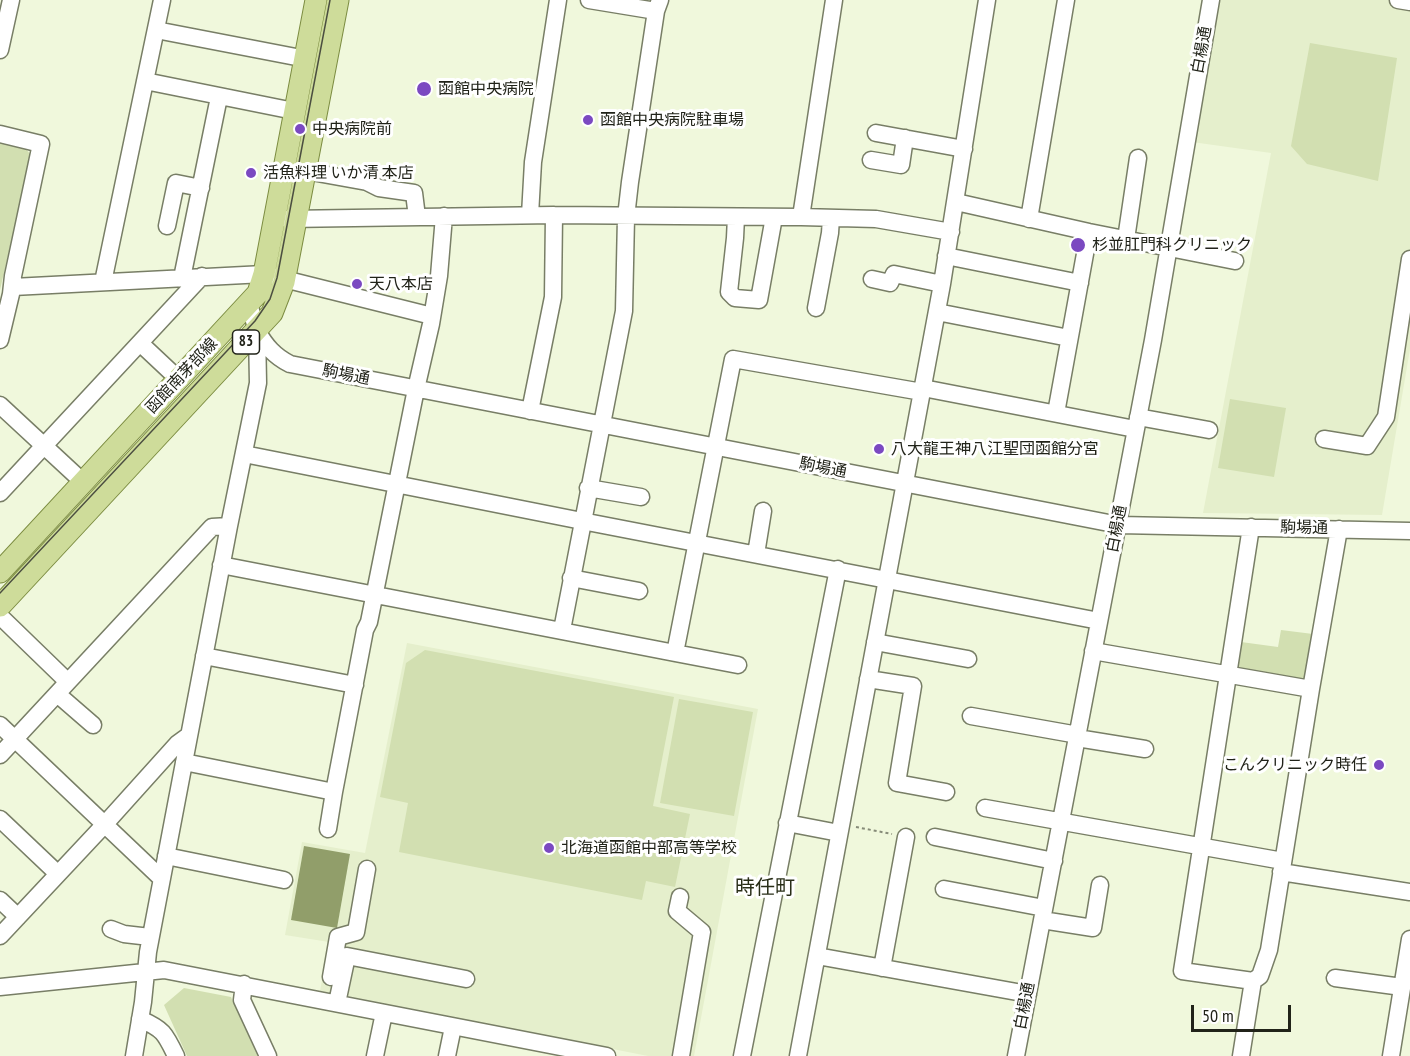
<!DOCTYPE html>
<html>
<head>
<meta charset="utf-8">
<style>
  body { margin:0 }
  #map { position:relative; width:1410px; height:1056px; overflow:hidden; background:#f0f8dc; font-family:"PT Sans Narrow",sans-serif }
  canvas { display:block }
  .scale { position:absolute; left:1191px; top:1005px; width:100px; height:27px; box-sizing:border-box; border:3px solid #212319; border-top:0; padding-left:8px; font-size:18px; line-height:21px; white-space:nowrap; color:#212319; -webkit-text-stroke:4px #fff; paint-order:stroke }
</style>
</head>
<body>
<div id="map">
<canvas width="1410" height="1056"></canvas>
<div class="scale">50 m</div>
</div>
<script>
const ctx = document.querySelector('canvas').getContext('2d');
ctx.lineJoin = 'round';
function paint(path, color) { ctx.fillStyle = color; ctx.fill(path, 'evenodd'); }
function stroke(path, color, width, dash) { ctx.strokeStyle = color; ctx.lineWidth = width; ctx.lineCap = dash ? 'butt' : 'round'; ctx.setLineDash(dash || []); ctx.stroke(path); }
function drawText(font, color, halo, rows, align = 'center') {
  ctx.font = font + ' "PT Sans Narrow","Noto Sans JP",sans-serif'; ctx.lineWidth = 6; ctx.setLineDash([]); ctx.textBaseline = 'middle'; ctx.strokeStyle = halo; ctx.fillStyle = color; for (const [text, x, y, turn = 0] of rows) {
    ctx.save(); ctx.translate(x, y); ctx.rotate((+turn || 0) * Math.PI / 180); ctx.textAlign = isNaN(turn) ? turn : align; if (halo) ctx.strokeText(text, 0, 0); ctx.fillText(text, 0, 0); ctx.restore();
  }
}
const built = new Path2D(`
  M1216 0H1410V349L1382 515 1203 513 1271 153 1192 142Z
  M407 643 758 709 694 1056H648L320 991 329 942 285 935 302 842 365 853Z`);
const green = new Path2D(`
  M1310 43 1397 58 1378 181 1307 164 1291 146Z
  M0 141 24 147 31 155 0 290Z
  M1230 399 1286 408 1274 477 1218 468Z
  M1281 630 1313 634 1305 681 1236 674 1241 642 1278 647Z
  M425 650 674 697 653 806 690 814 675 887 646 881 642 900 399 852 408 803 380 797 406 663Z
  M679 699 753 712 734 816 660 803Z
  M184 988 231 997 258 1056H187L164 1005Z`);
const water = new Path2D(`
  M304 846 350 854 337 928 291 920Z`);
const path = new Path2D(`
  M856 827 892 834`);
const minor = new Path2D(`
  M589 0 656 11
  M1398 0 1410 2
  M156 30 296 57
  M0 50 11 0
  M145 81 294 111
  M876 133 964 149
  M0 134 41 144 13 276 11 294 0 340
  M871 160 901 165 905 138
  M306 171 367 182 379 188 414 193 417 217
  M956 202 1089 232 1235 261
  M530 215 533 162 558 0
  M736 217 735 238 729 292 735 298 759 300 774 217
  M801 217 834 0
  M287 219 554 215 801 217 876 219 951 232
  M1029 219 1066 0
  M167 226 176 183 201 188
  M1126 239 1138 158
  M946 256 1080 283
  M182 278 219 97
  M872 279 890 283 894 274 942 284
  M103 282 162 0
  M13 287 264 274 432 316
  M816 308 830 233 831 218
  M937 312 1069 338
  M257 331C266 346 274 356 290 364L1119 525 1410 531
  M140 343 173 374
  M923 388 1135 429
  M0 405 83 482
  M530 411 553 297 554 215
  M1056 413 1089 232
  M1138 417 1209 430
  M1324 439 1367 446 1386 417 1410 259
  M244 454 582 521 1099 621
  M588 488 641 497
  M0 493 202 276
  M1251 527 1182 971 1253 981
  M756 554 763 511
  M221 565 675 653 733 359 922 392
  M571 578 639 591
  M3 619 68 682
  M562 630 624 311 626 217 630 182 656 11 660 0
  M875 642 968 659
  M1093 651 1311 689
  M675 653 738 665
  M204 656 355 685
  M868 679 913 686 897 783 946 792
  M63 699 93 725
  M971 716 1078 735
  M0 725 162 879
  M1077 738 1145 749
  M0 755 212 527 229 526
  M184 762 334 792 365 630 369 622 416 389 431 324 439 276 444 216
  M985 808 1283 861
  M0 819 58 874
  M787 823 839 833
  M328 829 334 792
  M935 837 1054 861
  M166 856 284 880
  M1281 872 1410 892
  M944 889 1044 908
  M680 897 677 911 702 932 681 1056
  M0 900 18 917
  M1042 920 1093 928 1100 885
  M111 929 124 934 150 937
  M0 936 105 824 177 744 188 736
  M817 956 1028 994
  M882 968 906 837
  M331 977 338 937 356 932 367 869
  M1335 978 1402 987
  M244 984 242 1000 268 1056
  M0 987 164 970 607 1056
  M337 1003 347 956 466 979
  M140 1019C163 1029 165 1033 176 1056
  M134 1056 143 1002 148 952 229 526 258 383 257 331 249 304
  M375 1056 384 1013
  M447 1056 453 1027
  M742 1056 838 569
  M798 1056 942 284 987 0
  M1016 1056 1153 340 1211 0
  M1241 1056 1253 981 1260 976 1269 950 1311 689 1339 529
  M1391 1056 1410 939`);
const major = new Path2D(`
  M0 572 258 293 264 274 316 0
  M0 606 272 313 284 282 338 0`);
const tram = new Path2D(`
  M0 593 255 321 270 299 277 278 330 0`);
const markers = [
  [424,89,8,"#7b49c1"],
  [588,120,6,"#7b49c1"],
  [300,129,6,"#7b49c1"],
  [251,173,6,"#7b49c1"],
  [1078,245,8,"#7b49c1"],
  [357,284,6,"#7b49c1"],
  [879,449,6,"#7b49c1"],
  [1379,765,6,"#7b49c1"],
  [549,848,6,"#7b49c1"]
];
const shields = [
  [246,342,27]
];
const shieldNames = [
  ["83",246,342]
];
const streetNames = [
  ["白楊通",1202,50,-80],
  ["駒場通",346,375,11],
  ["函館南茅部線",182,376,-47],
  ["駒場通",823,468,11],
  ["駒場通",1304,528,1],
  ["白楊通",1117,529,-79],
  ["白楊通",1025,1006,-79]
];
const poiNames = [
  ["函館中央病院",438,89],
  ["函館中央病院駐車場",600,120],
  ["中央病院前",312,129],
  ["活魚料理 いか清 本店",263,173],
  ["杉並肛門科クリニック",1092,245],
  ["天八本店",369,284],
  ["八大龍王神八江聖団函館分宮",891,449],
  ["こんクリニック時任",1367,765,"right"],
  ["北海道函館中部高等学校",561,848]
];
const quarterNames = [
  ["時任町",765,888]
];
paint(built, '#e5efcc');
paint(green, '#d2dfb1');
paint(water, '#919e6a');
stroke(minor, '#787e66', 19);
stroke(major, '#7c8c41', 23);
stroke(path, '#868b78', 2, [3, 3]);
stroke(minor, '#fff', 16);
stroke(major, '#cedc9a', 21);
stroke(tram, '#4b4e40', 1.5);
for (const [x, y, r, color] of markers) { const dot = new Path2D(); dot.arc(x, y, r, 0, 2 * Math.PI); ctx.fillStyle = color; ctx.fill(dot); stroke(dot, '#fff', 2); }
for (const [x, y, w] of shields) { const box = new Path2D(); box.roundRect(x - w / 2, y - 12, w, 24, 4.5); ctx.fillStyle = '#fff'; ctx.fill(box); stroke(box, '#212319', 1.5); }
drawText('bold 15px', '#212319', null, shieldNames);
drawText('16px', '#212319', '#fff', streetNames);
drawText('16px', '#212319', '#fff', poiNames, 'left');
drawText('20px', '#292e18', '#fff', quarterNames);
</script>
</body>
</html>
